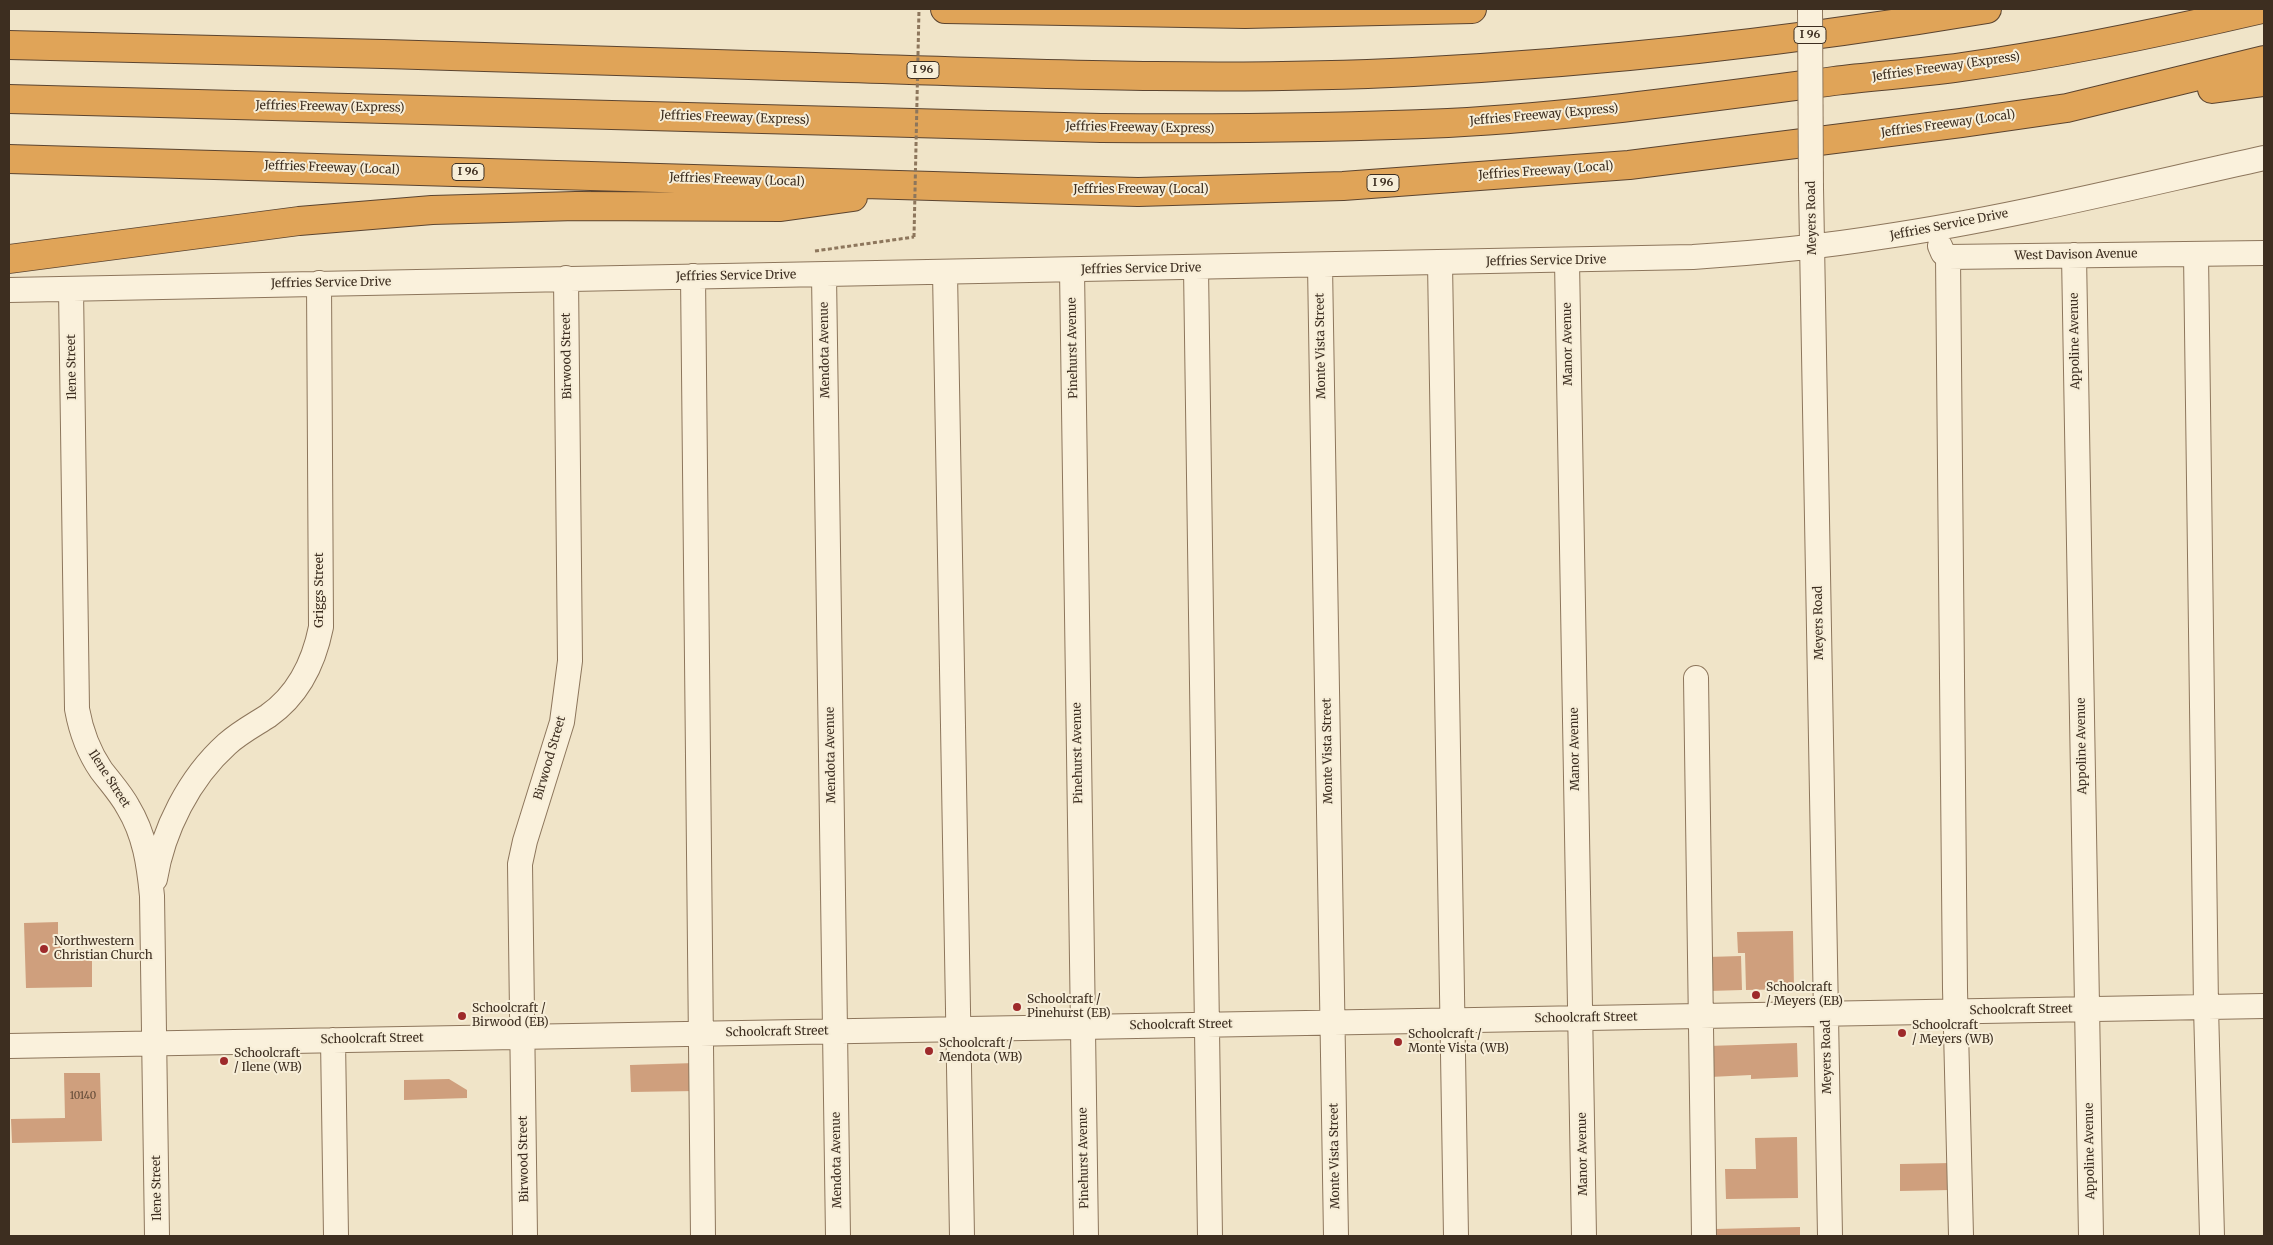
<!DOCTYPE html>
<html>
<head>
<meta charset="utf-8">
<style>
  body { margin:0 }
  #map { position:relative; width:2273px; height:1245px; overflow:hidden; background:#f0e4c8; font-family:Merriweather,serif }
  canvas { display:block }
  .frame { position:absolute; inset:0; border:10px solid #3d2e20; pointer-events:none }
</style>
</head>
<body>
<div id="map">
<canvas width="2273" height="1245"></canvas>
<div class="frame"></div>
</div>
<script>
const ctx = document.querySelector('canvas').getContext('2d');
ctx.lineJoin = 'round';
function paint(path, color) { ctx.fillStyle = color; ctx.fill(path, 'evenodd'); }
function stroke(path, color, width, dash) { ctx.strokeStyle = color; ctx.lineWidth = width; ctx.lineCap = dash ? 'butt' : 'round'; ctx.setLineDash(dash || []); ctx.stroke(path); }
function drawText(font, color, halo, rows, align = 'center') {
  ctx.font = font + ' Merriweather,serif'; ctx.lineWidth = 4; ctx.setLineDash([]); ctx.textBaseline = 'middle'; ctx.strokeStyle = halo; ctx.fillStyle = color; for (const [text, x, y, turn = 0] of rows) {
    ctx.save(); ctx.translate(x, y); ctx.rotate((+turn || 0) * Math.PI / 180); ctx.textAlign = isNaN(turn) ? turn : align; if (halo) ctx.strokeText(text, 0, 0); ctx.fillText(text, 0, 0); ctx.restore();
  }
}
const building = new Path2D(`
  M58 922V942H62L63 957H92V987L26 988 24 923Z
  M1793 931 1794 989 1746 990 1745 953H1738L1737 932Z
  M1741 956 1742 990 1709 991 1708 957Z
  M1797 1043 1798 1077 1751 1079V1075L1710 1077 1708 1046Z
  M695 1063 696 1091 631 1092 630 1065Z
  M64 1073H100L102 1141 12 1143 11 1119 65 1118Z
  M449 1079 467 1090V1098L404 1100V1080Z
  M1797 1137 1798 1198 1726 1199 1725 1169H1756L1755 1138Z
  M1951 1163V1190L1900 1191V1164Z
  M1800 1227V1236H1714V1229Z`);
const path = new Path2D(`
  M815 251 914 237`);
const minor = new Path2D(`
  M1811 188 1830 1236
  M1940 246 1943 253 1948 257 2264 253
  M2196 254 2206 1007 2212 1236
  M2074 255 2091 1236
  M1948 257 1955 989 1961 1236
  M1567 261 1584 1236
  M1440 263 1456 1236
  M1320 265 1336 1236
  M1196 268 1210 1236
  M1072 270 1086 1236
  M945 272 962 1236
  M824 275 838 1236
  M693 276 703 1236
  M71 289 77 709C81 731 88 751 101 770 110 782 121 794 128 807 145 835 149 865 152 896L157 1236
  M9 290 1693 257C1756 253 1819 247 1881 237 2010 218 2137 186 2264 158
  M1696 678 1704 1236
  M155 879C163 830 189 778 227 744 239 733 254 725 268 716 298 695 314 662 321 627L319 283
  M333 1040 336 1236
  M9 1046 2264 1006
  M525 1236 520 864 525 841 562 722 570 661 566 278`);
const highway = new Path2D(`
  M945 9 1245 14 1472 9
  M9 45C278 50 546 59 815 67 1014 73 1214 82 1413 72 1605 62 1797 41 1987 9
  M2212 89 2264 82
  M9 99 1101 128C1217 129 1332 128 1448 123 1577 116 1705 98 1834 81 1876 76 1920 73 1962 67 2063 53 2163 32 2262 9
  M9 159 1138 192 1343 186 1629 165 1961 123 2067 108 2264 60
  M9 259 299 221 432 210 576 206 781 207 853 197`);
const pathBridge = new Path2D(`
  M914 237 919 9`);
const minorBridge = new Path2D(`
  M1810 9 1811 188`);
const markers = [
  [44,949,5,"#9e2a2b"],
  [1756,995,5,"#9e2a2b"],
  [1017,1007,5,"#9e2a2b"],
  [462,1016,5,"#9e2a2b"],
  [1902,1033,5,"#9e2a2b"],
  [1398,1042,5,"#9e2a2b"],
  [929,1051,5,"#9e2a2b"],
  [224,1061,5,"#9e2a2b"]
];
const numberNames = [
  ["10140",83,1096]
];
const shields = [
  [1810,35,32],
  [923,70,32],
  [468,172,32],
  [1383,183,32]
];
const shieldNames = [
  ["I 96",1810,35],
  ["I 96",923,70],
  ["I 96",468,172],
  ["I 96",1383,183]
];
const streetNames = [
  ["Jeffries Freeway (Express)",1946,67,-8],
  ["Jeffries Freeway (Express)",330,107,1],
  ["Jeffries Freeway (Express)",1544,115,-5],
  ["Jeffries Freeway (Express)",735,118,2],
  ["Jeffries Freeway (Local)",1948,124,-8],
  ["Jeffries Freeway (Express)",1140,128,1],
  ["Jeffries Freeway (Local)",332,168,2],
  ["Jeffries Freeway (Local)",1546,171,-4],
  ["Jeffries Freeway (Local)",737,180,2],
  ["Jeffries Freeway (Local)",1141,190],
  ["Meyers Road",1812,218,-91],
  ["Jeffries Service Drive",1949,225,-11],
  ["West Davison Avenue",2076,255,-1],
  ["Jeffries Service Drive",1546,261,-1],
  ["Jeffries Service Drive",1141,269,-1],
  ["Jeffries Service Drive",736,276,-1],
  ["Jeffries Service Drive",331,283,-1],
  ["Appoline Avenue",2075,341,-91],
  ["Manor Avenue",1568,344,-91],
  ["Monte Vista Street",1321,346,-91],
  ["Pinehurst Avenue",1073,348,-91],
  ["Mendota Avenue",825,350,-91],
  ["Birwood Street",567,356,-91],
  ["Ilene Street",72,367,-91],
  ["Griggs Street",320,590,-90],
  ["Meyers Road",1819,623,-91],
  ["Appoline Avenue",2082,746,-91],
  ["Manor Avenue",1575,749,-91],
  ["Monte Vista Street",1328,751,-91],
  ["Pinehurst Avenue",1078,753,-91],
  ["Mendota Avenue",831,755,-91],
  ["Birwood Street",550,758,-74],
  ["Ilene Street",109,779,57],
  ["Schoolcraft Street",2021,1010,-1],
  ["Schoolcraft Street",1586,1018,-1],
  ["Schoolcraft Street",1181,1025,-1],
  ["Schoolcraft Street",777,1032,-1],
  ["Schoolcraft Street",372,1039,-1],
  ["Meyers Road",1827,1057,-91],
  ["Appoline Avenue",2090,1151,-91],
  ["Manor Avenue",1583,1154,-91],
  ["Monte Vista Street",1335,1156,-91],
  ["Pinehurst Avenue",1084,1158,-91],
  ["Birwood Street",524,1159,-91],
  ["Mendota Avenue",837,1160,-91],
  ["Ilene Street",157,1188,-91]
];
const poiNames = [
  ["Northwestern",54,942],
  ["Christian Church",54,956],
  ["Schoolcraft",1766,988],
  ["/ Meyers (EB)",1766,1002],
  ["Schoolcraft /",1027,1000],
  ["Pinehurst (EB)",1027,1014],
  ["Schoolcraft /",472,1009],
  ["Birwood (EB)",472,1023],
  ["Schoolcraft",1912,1026],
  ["/ Meyers (WB)",1912,1040],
  ["Schoolcraft /",1408,1035],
  ["Monte Vista (WB)",1408,1049],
  ["Schoolcraft /",939,1044],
  ["Mendota (WB)",939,1058],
  ["Schoolcraft",234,1054],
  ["/ Ilene (WB)",234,1068]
];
paint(building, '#cf9f7d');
stroke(minor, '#8d765c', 26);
stroke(highway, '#5b4430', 30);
stroke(path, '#8d765c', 3, [4, 2.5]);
stroke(minor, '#faf1dc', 24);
stroke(highway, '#e0a458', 28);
stroke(minorBridge, '#8d765c', 26, []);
stroke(pathBridge, '#8d765c', 3, [4, 2.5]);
stroke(minorBridge, '#faf1dc', 24);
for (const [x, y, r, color] of markers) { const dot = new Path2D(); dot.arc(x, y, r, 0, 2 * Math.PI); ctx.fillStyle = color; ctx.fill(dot); stroke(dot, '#f7eed8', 2); }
drawText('10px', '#624a37', null, numberNames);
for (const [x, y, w] of shields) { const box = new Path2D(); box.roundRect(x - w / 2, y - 8.5, w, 17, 4); ctx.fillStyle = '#f7eed8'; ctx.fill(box); stroke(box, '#3d2e20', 1); }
drawText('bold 11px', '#3d2e20', null, shieldNames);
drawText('12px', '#3d2e20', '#f7eed8', streetNames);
drawText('12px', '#3d2e20', '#f7eed8', poiNames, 'left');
</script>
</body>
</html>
